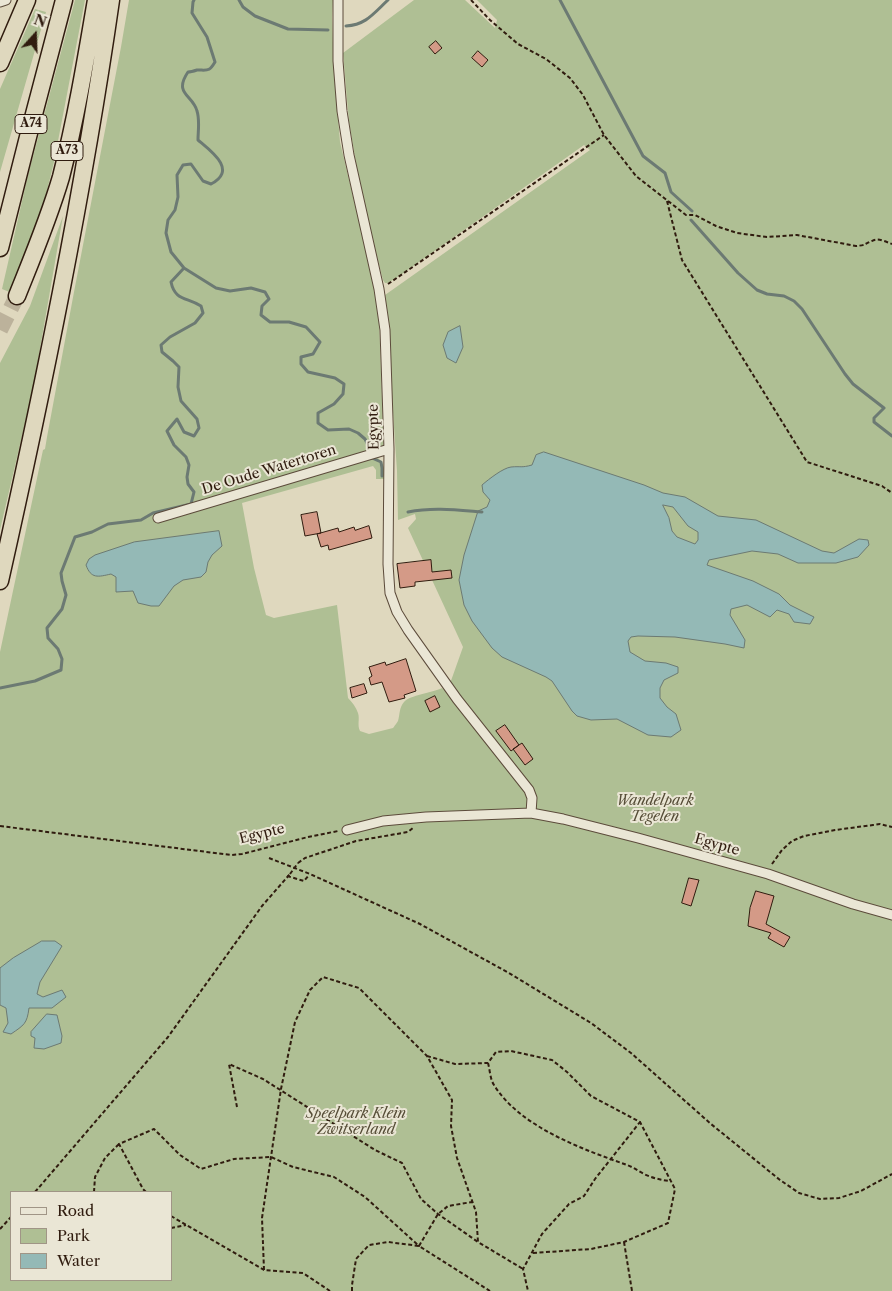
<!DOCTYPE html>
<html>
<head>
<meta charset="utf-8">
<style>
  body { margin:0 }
  #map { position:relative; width:892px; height:1291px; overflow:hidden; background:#dfd8be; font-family:"Libre Caslon Text",serif }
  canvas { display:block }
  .legend { position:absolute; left:10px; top:1191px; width:162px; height:90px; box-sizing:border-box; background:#eae6d5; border:1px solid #a09586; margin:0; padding:6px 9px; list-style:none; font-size:15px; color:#301c0f }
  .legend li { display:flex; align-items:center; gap:10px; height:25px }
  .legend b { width:25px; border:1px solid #a09586 }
  .north { position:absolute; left:10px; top:10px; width:50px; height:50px; -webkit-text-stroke:4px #eae6d5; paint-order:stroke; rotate:20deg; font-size:14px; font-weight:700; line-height:20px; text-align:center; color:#301c0f }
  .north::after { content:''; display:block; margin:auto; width:18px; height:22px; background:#301c0f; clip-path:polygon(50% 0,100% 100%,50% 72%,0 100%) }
</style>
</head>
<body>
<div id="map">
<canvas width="892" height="1291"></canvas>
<ul class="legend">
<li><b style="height:6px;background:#eae6d5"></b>Road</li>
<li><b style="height:14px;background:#afbf94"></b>Park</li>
<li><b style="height:14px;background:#94b9b6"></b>Water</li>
</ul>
<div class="north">N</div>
</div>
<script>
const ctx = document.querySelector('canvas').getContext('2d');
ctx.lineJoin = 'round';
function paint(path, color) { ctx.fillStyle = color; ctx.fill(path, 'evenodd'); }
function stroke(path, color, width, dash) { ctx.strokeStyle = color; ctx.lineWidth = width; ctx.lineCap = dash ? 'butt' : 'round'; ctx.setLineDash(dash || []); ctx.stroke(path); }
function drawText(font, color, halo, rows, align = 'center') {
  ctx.font = font + ' "Libre Caslon Text",serif'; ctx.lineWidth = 4; ctx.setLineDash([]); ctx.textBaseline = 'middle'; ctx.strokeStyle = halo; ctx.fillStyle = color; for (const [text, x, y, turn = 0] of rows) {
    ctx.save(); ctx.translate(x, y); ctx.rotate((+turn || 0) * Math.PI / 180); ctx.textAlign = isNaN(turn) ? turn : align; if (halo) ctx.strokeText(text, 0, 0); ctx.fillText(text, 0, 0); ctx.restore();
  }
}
const green = new Path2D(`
  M75 0H85L54 162 42 211 12 293 2 289 28 175Z
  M129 0H333L332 17 334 68 340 142 372 276 379 316 384 455 378 458C385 464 384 470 384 479H376V470L373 466 242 503 254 568 266 615 274 618 337 605 348 698C352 702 356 707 358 713 360 719 357 725 360 731L369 734 393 728C394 727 398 721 398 721 400 714 399 708 404 702 410 695 432 693 442 688L447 692 463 647 408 528 416 519 415 514 398 520 397 471 385 295 590 150 584 145 402 274 388 283H385L383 280 363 204 349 122 343 53 414 0H465L495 28 497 20 477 0H892V1291H0V652L43 450 45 449 47 437 74 292 121 47ZM11 1192H171V1280H11Z
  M35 9 46 12 0 172V89Z
  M63 216 33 389 0 530V363L30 306Z`);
const water = new Path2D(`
  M460 326 463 347 456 363 447 358 443 345 448 332Z
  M544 452 644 485 663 493 685 497 718 516 756 520 822 551 834 553 859 539 868 540 869 545 858 557 836 563H798L778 554 752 551 709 560 707 565 753 581 779 594 790 605 814 617 810 624 794 622 789 614 777 610 770 617 747 605 731 609 730 615 745 640 744 648 725 644 675 637 638 636 631 637 628 641 630 652 645 661 666 663 678 667V673L664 680 660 688V698L667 707 676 714 681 730 671 737 648 735 617 719 591 720 577 716 572 711 552 681 546 677 502 657 492 648 472 621 464 605 459 580 464 555 478 511 487 507 490 500 483 492 482 485C489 479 503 468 511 467 521 466 521 468 532 465L536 455ZM663 505 673 507 688 526 698 532V540L695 544 677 537 672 531 669 518Z
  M219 531 222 546 212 555 208 562 206 572 201 577 183 580 174 586 159 606H151L138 603 133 591 116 592V577L111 574C98 577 91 579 86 565L89 559 95 555 134 542Z
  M42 941H55L62 946 40 982 37 994 43 997 62 990 66 997 52 1008H29C27 1024 24 1025 11 1034L3 1032 8 1023 6 1008 0 1005V968L13 958Z
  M47 1014 57 1015 62 1036 61 1043 44 1049 34 1048 35 1038 31 1036V1032Z`);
const stream = new Path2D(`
  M194 0 193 2 192 13 207 37 215 62C209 72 208 70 197 70 194 71 191 72 188 72 173 94 193 95 197 111 200 120 198 131 198 140 211 151 238 170 211 184L203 181 191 164 183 165 177 175 178 197 175 210 168 220 166 233 171 252 184 268 216 288 230 291 251 288 265 292 269 299 262 306 261 315 270 322H289L306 327 320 342 313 354 301 357V364L308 372 335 378 344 384 343 394 334 404 318 413V423L328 430 349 429 358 433 365 439 369 447
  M239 0 243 7 255 16 288 29 328 30
  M560 0 643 156 665 173 671 192 692 211
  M346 26C366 25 374 13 388 0
  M691 220 738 273 757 290 767 294 784 296 794 301 802 309 845 374 853 384 884 408 874 418V422L892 436
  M372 458 381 462 382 468V476
  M408 512C433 507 457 510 482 512
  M0 688 35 681 61 670 62 659 58 649 48 638 47 628 62 609 66 595 62 581 61 573 75 537 92 532 108 524 141 520 153 513 191 504 194 492 188 484 187 477 189 465 186 457 174 445 167 431 177 419 184 432 194 436 199 428 197 419 181 401 178 387 179 367 173 361 162 352 161 345 170 337 195 323 203 313 201 306C187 297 175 301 171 282L184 268`);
const building = new Path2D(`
  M436 41 442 48 435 54 429 47Z
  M478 51 488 60 482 67 472 58Z
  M317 512 321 533 305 536 301 515Z
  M369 526 372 538 329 550 328 545 321 547 317 534 338 528 339 532 354 527 355 530Z
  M431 560 432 572 451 570 452 578 415 582V586L400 588 397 564Z
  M406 659 416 691 404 695 405 698 389 702 382 682 371 685 369 678 372 676 369 667 385 662 386 665Z
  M364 684 367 693 352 698 350 688Z
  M435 696 440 707 430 712 425 701Z
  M505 725 519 745 522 743 533 759 525 765 513 749 519 745 511 751 496 731Z
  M689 878 699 880 691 906 682 903Z
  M756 891 774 896 766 924 790 937 784 947 768 938 771 933 748 926 750 908Z`);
const motorwayTunnel = new Path2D(`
  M0 330 17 296`);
const path = new Path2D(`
  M471 0 490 20 518 44 546 59 570 78 583 95 604 135 636 176 686 215H695L716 226 737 233 767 237 797 235 856 246C867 245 864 244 872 241 878 237 886 242 892 244
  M667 201 682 260 807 462 882 486 892 493
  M388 284 604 135
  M0 826 231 855 242 854 308 837 338 831
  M269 858 310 874 420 924 509 973 591 1023 631 1053 711 1124 780 1180 799 1193 820 1199 839 1198 861 1191 892 1174
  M298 863 305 858 356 841 408 832 413 828
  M772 864 782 850 792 841 804 836 835 830 873 825 880 824 892 827
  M287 876 304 881 309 875
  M427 1056 455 1064 488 1063 496 1052 511 1051 552 1060 567 1072 591 1096 640 1122 595 1179 584 1196 569 1204 542 1234 523 1269 528 1291
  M488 1063C490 1070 490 1079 494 1085 520 1127 582 1149 627 1165 633 1167 638 1171 644 1174 652 1178 661 1180 670 1181
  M237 1107 229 1064 263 1079 375 1150 402 1163 421 1199 438 1214 478 1242
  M35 1192 168 1037 262 906 290 874
  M94 1192 95 1177 105 1158 119 1144
  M146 1192 143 1189 119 1144 154 1129 180 1155 201 1169 234 1159 271 1157 293 1167 334 1177 365 1197 419 1246 438 1214 448 1206 472 1202
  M171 1216 264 1270
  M171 1228 186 1225
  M0 1229 11 1217
  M624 1242 632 1291
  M533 1253 591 1249 624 1242 668 1223 675 1189 640 1122
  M330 1291 303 1273 264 1270 262 1218 281 1089 295 1022 310 990 323 977 359 988 427 1056 452 1100 451 1126 457 1158 476 1212 478 1242 523 1269
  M352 1291V1285L356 1259 369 1245 388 1242 419 1246 490 1291`);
const minor = new Path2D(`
  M338 0V61L342 111 349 155 379 289 385 330 389 449 388 564 390 593 397 612 408 630 457 699 529 790 532 798 531 813
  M0 2 6 0
  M158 518 389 449
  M347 830 383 821 426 817 531 813 563 819 638 838 768 874 853 904 892 915`);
const motorway = new Path2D(`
  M0 63 27 0
  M0 248 28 137 64 0
  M17 296C33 256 49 218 61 177 76 119 86 59 96 0
  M0 581C43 389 83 195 111 0`);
const pathBridge = new Path2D(`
  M290 874 298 863`);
const shields = [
  [31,124,32],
  [67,151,32]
];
const shieldNames = [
  ["A74",31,124],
  ["A73",67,151]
];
const streetNames = [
  ["Egypte",374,427,-91],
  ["De Oude Watertoren",269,470,-17],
  ["Egypte",262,834,-14],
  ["Egypte",717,845,16]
];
const parkNames = [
  ["Wandelpark",655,801],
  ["Tegelen",655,817],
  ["Speelpark Klein",356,1114],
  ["Zwitserland",356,1130]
];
paint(green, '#afbf94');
paint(water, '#94b9b6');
stroke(water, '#6c7a73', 1);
stroke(stream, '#6c7a73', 3);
paint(building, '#d49a87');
stroke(building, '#301c0f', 1);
stroke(motorwayTunnel, '#bcb29b', 16, [16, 8]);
stroke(minor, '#5c4b3b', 11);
stroke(motorway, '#301c0f', 19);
stroke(path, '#301c0f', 2, [4, 2.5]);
stroke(minor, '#eae6d5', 9);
stroke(motorway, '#dfd8be', 16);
stroke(pathBridge, '#301c0f', 2, [4, 2.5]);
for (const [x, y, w] of shields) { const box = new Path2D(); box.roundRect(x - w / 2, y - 9.5, w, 19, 4); ctx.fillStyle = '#eae6d5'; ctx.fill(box); stroke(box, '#301c0f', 1); }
drawText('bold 12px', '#301c0f', null, shieldNames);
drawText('14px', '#301c0f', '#eae6d5', streetNames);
drawText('italic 14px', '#564d37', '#eae6d5', parkNames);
</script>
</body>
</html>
